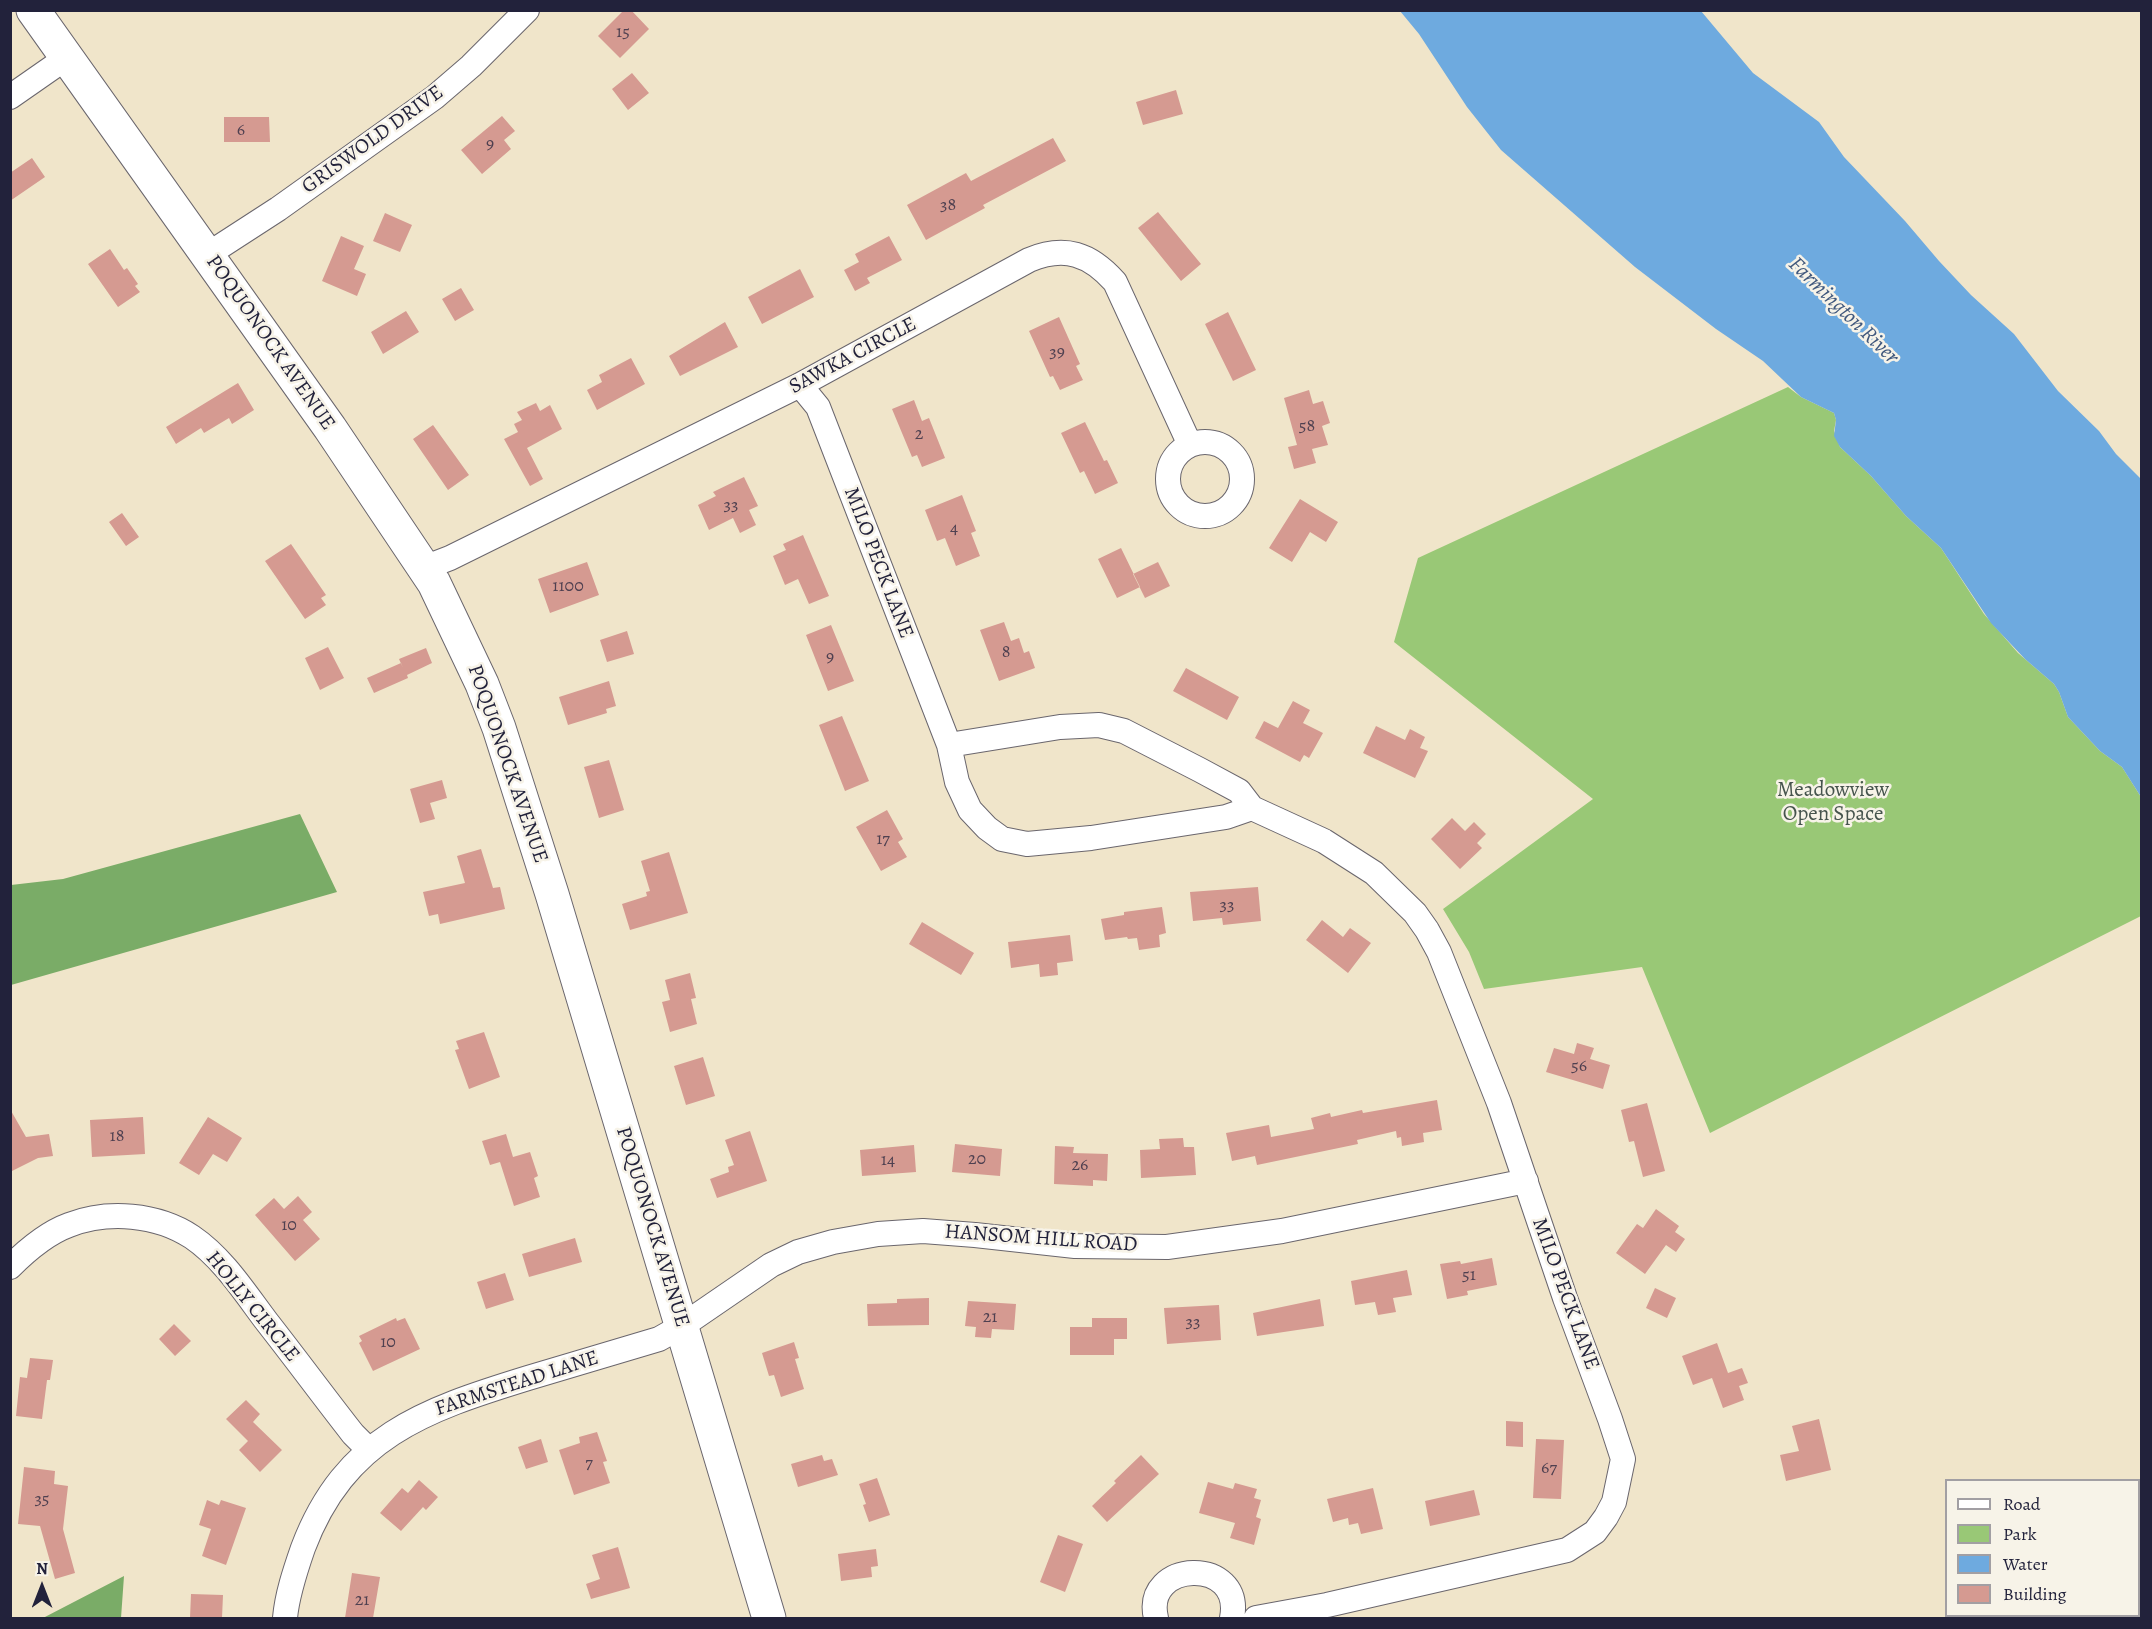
<!DOCTYPE html>
<html>
<head>
<meta charset="utf-8">
<style>
  body { margin:0 }
  #map { position:relative; width:2152px; height:1629px; overflow:hidden; background:#f0e5ca; font-family:Alegreya,serif }
  canvas { display:block }
  .frame { position:absolute; inset:0; border:12px solid #22223b; pointer-events:none }
  .legend { position:absolute; left:1945px; top:1479px; width:195px; height:138px; box-sizing:border-box; background:#f7f3e8; border:2px solid #a29fa3; margin:0; padding:8px 10px; list-style:none; font-size:18px; color:#22223b }
  .legend li { display:flex; align-items:center; gap:12px; height:30px }
  .legend b { width:30px; border:2px solid #a29fa3 }
  .north { position:absolute; left:12px; top:1557px; width:60px; height:60px; -webkit-text-stroke:4px #f7f3e8; paint-order:stroke; rotate:0deg; font-size:16px; font-weight:700; line-height:24px; text-align:center; color:#22223b }
  .north::after { content:''; display:block; margin:auto; width:21px; height:27px; background:#22223b; clip-path:polygon(50% 0,100% 100%,50% 72%,0 100%) }
</style>
</head>
<body>
<div id="map">
<canvas width="2152" height="1629"></canvas>
<div class="frame"></div>
<ul class="legend">
<li><b style="height:8px;background:#fff"></b>Road</li>
<li><b style="height:16px;background:#99c876"></b>Park</li>
<li><b style="height:16px;background:#6eaadf"></b>Water</li>
<li><b style="height:16px;background:#d59a91"></b>Building</li>
</ul>
<div class="north">N</div>
</div>
<script>
const ctx = document.querySelector('canvas').getContext('2d');
ctx.lineJoin = 'round';
function paint(path, color) { ctx.fillStyle = color; ctx.fill(path, 'evenodd'); }
function stroke(path, color, width, dash) { ctx.strokeStyle = color; ctx.lineWidth = width; ctx.lineCap = dash ? 'butt' : 'round'; ctx.setLineDash(dash || []); ctx.stroke(path); }
function drawText(font, color, halo, rows, align = 'center') {
  ctx.font = font + ' Alegreya,serif'; ctx.lineWidth = 5; ctx.setLineDash([]); ctx.textBaseline = 'middle'; ctx.strokeStyle = halo; ctx.fillStyle = color; for (const [text, x, y, turn = 0] of rows) {
    ctx.save(); ctx.translate(x, y); ctx.rotate((+turn || 0) * Math.PI / 180); ctx.textAlign = isNaN(turn) ? turn : align; if (halo) ctx.strokeText(text, 0, 0); ctx.fillText(text, 0, 0); ctx.restore();
  }
}
const green = new Path2D(`
  M1788 387 1801 397 1834 413 1836 420 1834 431 1840 447 1871 476 1906 516 1941 548 1984 614 2018 653 2054 684 2059 692 2068 717 2100 751 2122 767 2141 797V916L1710 1133 1642 967 1484 989 1469 952 1443 909 1593 799 1394 642 1418 558Z`);
const forest = new Path2D(`
  M300 814 337 892 11 985V885L63 879Z
  M124 1576 121 1618H43Z`);
const water = new Path2D(`
  M1400 11H1701L1753 73 1819 122 1844 157 1905 221 1939 261 1971 295 2014 334 2058 391 2099 431 2116 454 2141 479V797L2122 767 2100 751 2068 717 2059 692 2054 684 2025 659 1991 623 1941 548 1906 516 1871 476 1840 447 1834 436 1836 420 1834 413 1801 397 1763 361 1716 329 1635 267 1501 150 1467 107 1419 34Z`);
const building = new Path2D(`
  M624 10H631L649 29 620 58 598 36Z
  M632 73 649 93 628 110 612 89Z
  M1176 90 1183 114 1143 125 1136 102Z
  M502 116 515 131 504 140 511 149 482 174 461 150Z
  M224 117H269L270 142H224Z
  M1053 138 1066 161 983 205 985 208 926 240 907 205 966 173 971 181Z
  M32 158 45 177 10 201V173Z
  M1158 212 1201 264 1181 281 1138 228Z
  M385 213 412 225 400 252 373 241Z
  M341 236 364 246 354 269 366 274 357 296 322 281Z
  M889 236 902 260 867 278 870 283 855 291 844 270 859 262 855 254Z
  M110 249 124 270 127 268 138 284 135 286 140 292 118 307 88 264Z
  M800 269 814 297 762 324 748 297Z
  M461 288 474 310 455 321 442 299Z
  M406 311 419 332 383 354 371 332Z
  M1228 312 1256 370 1233 381 1205 324Z
  M1059 317 1080 364 1076 366 1083 380 1060 390 1053 376 1050 377 1029 331Z
  M725 322 738 347 680 376 669 356Z
  M631 358 645 384 597 410 587 390 602 382 599 375Z
  M238 383 254 410 232 424 229 418 204 433 201 428 176 444 166 427Z
  M1309 390 1313 404 1323 401 1330 423 1322 426 1328 445 1312 449 1316 463 1294 469 1288 447 1297 445 1284 398Z
  M914 400 922 421 929 418 945 458 922 467 917 455 912 457 892 409Z
  M536 403 540 411 550 405 562 429 527 448 543 479 530 486 504 439 518 432 514 424 522 420 517 412Z
  M1085 422 1104 461 1107 460 1118 483 1095 494 1084 471 1080 473 1061 433Z
  M433 425 469 475 448 490 413 439Z
  M744 477 758 506 749 510 756 525 740 533 733 518 709 530 698 505 716 496 713 492Z
  M962 495 976 531 971 533 980 556 956 566 945 538 937 541 925 510Z
  M1300 499 1338 522 1326 542 1310 532 1292 562 1269 548Z
  M122 513 139 537 126 546 109 522Z
  M803 535 829 596 809 604 798 579 785 585 773 556 786 550 783 544Z
  M291 544 326 595 321 598 326 605 305 619 265 561Z
  M1121 548 1140 587 1117 598 1098 559Z
  M587 562 599 595 550 613 538 579Z
  M1158 562 1170 586 1145 598 1133 574Z
  M1004 622 1011 641 1019 638 1024 653 1029 651 1035 668 999 681 980 630Z
  M831 625 854 681 828 691 806 635Z
  M627 631 634 654 607 662 600 640Z
  M328 647 344 678 320 690 305 658Z
  M426 648 432 663 407 675 408 678 374 693 367 678 401 663 403 668 399 659Z
  M1186 668 1239 697 1227 720 1173 691Z
  M609 681 616 706 606 709 607 713 568 725 559 697Z
  M1293 701 1310 710 1303 723 1323 733 1309 758 1304 755 1300 762 1255 738 1264 721 1278 728Z
  M842 716 869 781 845 791 819 725Z
  M1376 726 1405 740 1410 729 1425 737 1420 748 1428 751 1415 778 1363 753Z
  M609 760 624 810 599 818 584 767Z
  M442 780 447 798 430 803 435 819 420 823 410 789Z
  M887 810 903 839 898 842 907 857 881 871 856 827Z
  M1452 818 1465 831 1474 822 1486 834 1477 843 1482 848 1460 869 1431 839Z
  M481 849 493 888 500 887 505 909 440 924 438 914 429 916 423 892 465 883 457 856Z
  M669 852 688 913 630 930 622 904 647 896 646 892 650 891 641 861Z
  M1258 887 1261 921 1223 925 1222 918 1193 921 1190 892Z
  M1162 907 1166 933 1159 935 1160 947 1139 950 1137 938 1128 939 1127 937 1105 940 1101 919 1124 915V912Z
  M1322 920 1343 937 1350 928 1371 943 1348 973 1306 940Z
  M922 922 974 953 961 975 909 944Z
  M1070 935 1073 961 1057 963 1058 975 1040 977 1039 964 1011 968 1008 942Z
  M690 973 696 998 691 999 697 1024 670 1032 662 1002 670 1000 665 980Z
  M484 1032 500 1077 469 1089 455 1050 459 1049 456 1041Z
  M1577 1043 1594 1048 1590 1059 1610 1065 1603 1089 1546 1072 1554 1048 1574 1054Z
  M703 1057 715 1096 686 1105 674 1066Z
  M1437 1100 1442 1130 1423 1133 1424 1142 1402 1146 1401 1137 1397 1138 1396 1131 1357 1140 1358 1144 1257 1165 1255 1156 1232 1161 1226 1133 1269 1125 1271 1137 1314 1129 1311 1118 1330 1113 1331 1117 1362 1110 1363 1113Z
  M1647 1103 1665 1171 1643 1177 1634 1141 1629 1142 1621 1110Z
  M10 1109 26 1137 49 1134 53 1156 38 1158 10 1172Z
  M143 1117 145 1154 92 1157 90 1120Z
  M208 1117 242 1138 227 1162 213 1154 199 1175 179 1163Z
  M750 1131 767 1181 717 1198 710 1179 729 1172 728 1167 734 1165 725 1140Z
  M506 1134 513 1157 530 1152 538 1176 534 1178 540 1197 514 1206 500 1162 490 1165 482 1141Z
  M1183 1138 1184 1147H1194L1196 1175 1141 1178 1140 1150 1160 1149 1159 1139Z
  M955 1144 1002 1149 1000 1176 952 1172Z
  M914 1145 916 1172 862 1176 860 1150Z
  M1055 1146 1074 1147 1073 1153 1108 1154 1107 1181 1093 1180V1186L1054 1184Z
  M298 1196 312 1212 303 1220 320 1239 295 1261 255 1215 274 1198 284 1209Z
  M1656 1209 1679 1226 1675 1232 1685 1239 1676 1252 1666 1245 1645 1274 1616 1253 1637 1224 1643 1228Z
  M575 1238 582 1262 529 1277 522 1254Z
  M1492 1258 1497 1285 1467 1291 1468 1295 1447 1299 1440 1264 1460 1261 1461 1264Z
  M1407 1270 1412 1295 1393 1298 1396 1312 1378 1315 1375 1302 1355 1305 1351 1281Z
  M505 1273 514 1300 486 1309 477 1282Z
  M1655 1288 1676 1298 1667 1318 1646 1308Z
  M929 1298V1325L868 1326 867 1304 897 1303V1299Z
  M1320 1299 1324 1326 1257 1336 1253 1313Z
  M968 1301 1016 1304 1014 1330 992 1329 991 1338 975 1337 976 1327 965 1326Z
  M1219 1305 1221 1340 1167 1344 1164 1308Z
  M396 1318 397 1321 405 1318 420 1349 373 1371 359 1343 362 1341 359 1336Z
  M1092 1318H1127V1339H1114V1355H1070V1327H1092Z
  M174 1324 191 1341 175 1356 159 1339Z
  M794 1342 799 1358 795 1359 804 1389 781 1397 774 1375 769 1376 762 1353Z
  M1717 1343 1728 1373 1742 1368 1748 1383 1739 1386 1744 1400 1723 1408 1712 1378 1693 1385 1682 1356Z
  M30 1358 53 1360 50 1380H47L42 1419 16 1416 20 1377 27 1378Z
  M246 1400 260 1414 253 1422 282 1450 260 1472 239 1450 248 1441 226 1419Z
  M1819 1419 1831 1470 1786 1481 1780 1455 1799 1451 1792 1426Z
  M1506 1421 1523 1422V1447L1506 1446Z
  M597 1432 607 1461 603 1462 610 1483 574 1495 559 1450 580 1443 579 1437Z
  M541 1439 548 1462 526 1469 518 1447Z
  M1536 1439 1564 1440 1561 1499 1533 1498Z
  M822 1455 824 1461 832 1459 838 1475 798 1487 791 1464Z
  M1141 1455 1159 1474 1107 1522 1092 1506 1116 1483 1114 1481Z
  M24 1467 55 1471 54 1484 68 1486 63 1529 75 1573 55 1579 40 1526 18 1524Z
  M877 1478 890 1515 869 1522 863 1505 866 1504 859 1484Z
  M419 1480 438 1497 426 1510 423 1507 401 1531 380 1513 402 1488 408 1493Z
  M1208 1482 1233 1489 1235 1483 1257 1489 1254 1498 1261 1500 1256 1517 1261 1519 1254 1545 1230 1538 1235 1523 1199 1513Z
  M1373 1488 1383 1529 1361 1534 1358 1523 1349 1525 1348 1518 1333 1522 1327 1499Z
  M1474 1490 1480 1515 1430 1526 1425 1501Z
  M207 1500 219 1505 221 1500 246 1508 226 1565 202 1556 211 1529 199 1525Z
  M1058 1535 1083 1544 1065 1592 1040 1582Z
  M618 1547 630 1588 591 1599 586 1584 600 1579 592 1555Z
  M876 1549 878 1566 871 1567 872 1577 841 1581 838 1554Z
  M352 1573 380 1577 373 1618H345Z
  M191 1594 223 1595 222 1618H190Z`);
const minor = new Path2D(`
  M10 97 66 58
  M207 255 278 209 435 97 471 66 527 10
  M800 385 818 407 949 745 957 782 970 810 987 828 1002 839 1027 844 1091 838 1226 817 1252 808 1324 841 1374 873 1415 913 1427 930 1439 952 1499 1103 1565 1298 1610 1419 1623 1459 1614 1502 1606 1517 1595 1532 1567 1550 1327 1605 1256 1618
  M1168 479a37 37 0 1 1 74 0a37 37 0 1 1-74 0Z
  M424 568 450 558 800 385 1029 260C1065 245 1090 254 1115 282L1190 445
  M949 745 1060 727 1099 725 1124 731 1200 770 1239 791 1252 808
  M10 1267C27 1250 47 1233 69 1225 108 1210 157 1214 192 1237 223 1258 245 1293 267 1322 296 1359 324 1397 353 1434L369 1450
  M285 1618C287 1595 295 1571 303 1548 345 1437 424 1410 528 1378 572 1365 615 1352 659 1339L682 1326 771 1265 798 1252 833 1242 878 1234 923 1231 975 1235 1075 1246 1167 1247 1282 1231 1526 1181
  M1156 1618C1142 1560 1244 1556 1232 1618`);
const primary = new Path2D(`
  M33 10 330 428 434 583 482 684 499 728 552 894 769 1618`);
const numberNames = [
  ["15",623,33],
  ["6",241,131],
  ["9",490,145],
  ["38",948,206],
  ["39",1057,353],
  ["58",1307,427],
  ["2",919,435],
  ["33",731,506],
  ["4",954,529],
  ["1100",568,587],
  ["8",1006,653],
  ["9",830,658],
  ["17",883,840],
  ["33",1227,906],
  ["56",1579,1067],
  ["18",117,1137],
  ["20",977,1160],
  ["14",888,1161],
  ["26",1080,1166],
  ["10",289,1226],
  ["51",1469,1276],
  ["21",990,1318],
  ["33",1193,1323],
  ["10",388,1343],
  ["7",589,1464],
  ["67",1549,1469],
  ["35",42,1500],
  ["21",362,1601]
];
const streetNames = [
  ["GRISWOLD DRIVE",373,140,-36],
  ["POQUONOCK AVENUE",270,343,55],
  ["SAWKA CIRCLE",853,356,-28],
  ["MILO PECK LANE",878,563,69],
  ["POQUONOCK AVENUE",507,764,71],
  ["POQUONOCK AVENUE",652,1227,73],
  ["HANSOM HILL ROAD",1041,1239,4],
  ["MILO PECK LANE",1565,1294,70],
  ["HOLLY CIRCLE",252,1307,51],
  ["FARMSTEAD LANE",517,1384,-18]
];
const parkNames = [
  ["Meadowview",1833,791],
  ["Open Space",1833,815]
];
const waterNames = [
  ["Farmington River",1843,311,44]
];
paint(green, '#99c876');
paint(forest, '#7aac67');
paint(water, '#6eaadf');
paint(building, '#d59a91');
stroke(minor, '#6a666d', 26);
stroke(primary, '#6a666d', 35);
stroke(minor, '#fff', 24);
stroke(primary, '#fff', 33);
drawText('18px', '#4f4050', null, numberNames);
drawText('21px', '#22223b', '#f7f3e8', streetNames);
drawText('21px', '#46544d', '#f7f3e8', parkNames);
drawText('italic 22px', '#40587d', '#f7f3e8', waterNames);
</script>
</body>
</html>
